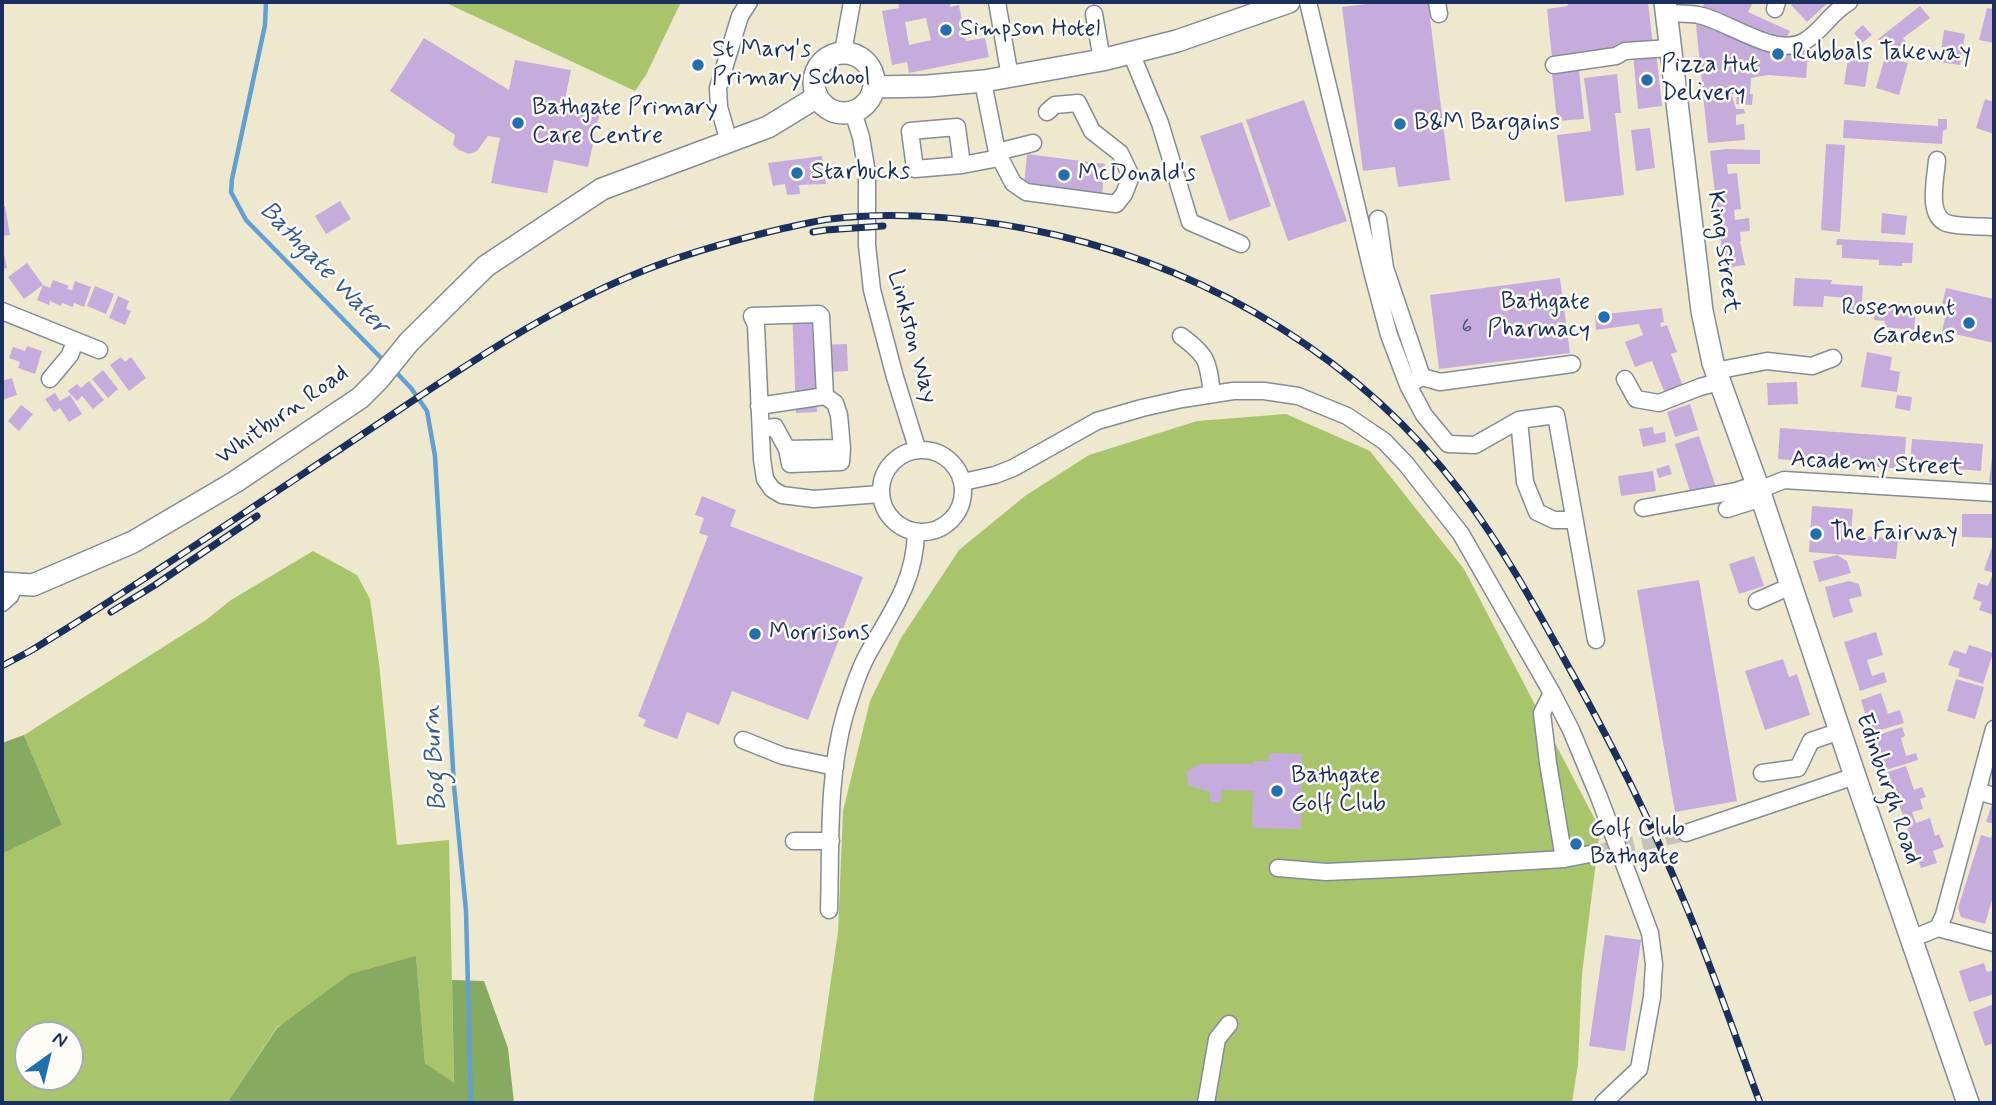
<!DOCTYPE html>
<html>
<head>
<meta charset="utf-8">
<style>
  body { margin:0 }
  #map { position:relative; width:1996px; height:1105px; overflow:hidden; background:#eee9ce; font-family:Mynerve,sans-serif }
  canvas { display:block }
  .frame { position:absolute; inset:0; border:4px solid #1b2f5e; pointer-events:none }
  .north { position:absolute; left:14px; top:1021px; width:70px; height:70px; box-sizing:border-box; background:#fdfcf7; border:2px solid #a3aaba; border-radius:50%; rotate:34deg; font-size:19px; font-weight:700; line-height:28px; text-align:center; color:#1b2f5e }
  .north::after { content:''; display:block; margin:auto; width:24px; height:32px; background:#1f6fb2; clip-path:polygon(50% 0,100% 100%,50% 72%,0 100%) }
</style>
</head>
<body>
<div id="map">
<canvas width="1996" height="1105"></canvas>
<div class="frame"></div>
<div class="north">N</div>
</div>
<script>
const ctx = document.querySelector('canvas').getContext('2d');
ctx.lineJoin = 'round';
function paint(path, color) { ctx.fillStyle = color; ctx.fill(path, 'evenodd'); }
function stroke(path, color, width, dash) { ctx.strokeStyle = color; ctx.lineWidth = width; ctx.lineCap = dash ? 'butt' : 'round'; ctx.setLineDash(dash || []); ctx.stroke(path); }
function drawText(font, color, halo, rows, align = 'center') {
  ctx.font = font + ' Mynerve,sans-serif'; ctx.lineWidth = 5; ctx.setLineDash([]); ctx.textBaseline = 'middle'; ctx.strokeStyle = halo; ctx.fillStyle = color; for (const [text, x, y, turn = 0] of rows) {
    ctx.save(); ctx.translate(x, y); ctx.rotate((+turn || 0) * Math.PI / 180); ctx.textAlign = isNaN(turn) ? turn : align; if (halo) ctx.strokeText(text, 0, 0); ctx.fillText(text, 0, 0); ctx.restore();
  }
}
const green = new Path2D(`
  M444 2H681L646 75 635 91Z
  M1286 414 1370 451 1464 569 1600 829 1582 974 1578 1064 1572 1103H813L838 932 843 811 870 701 901 638 959 550 1025 496 1089 455 1197 421Z
  M313 551 357 575 370 599 379 663 397 845 449 840 454 1084 425 1063 416 956 277 1027 227 1103H2V854L62 825 24 735 206 620 231 600ZM28 1035H70V1077H28Z`);
const forest = new Path2D(`
  M24 735 62 825 2 854V743Z
  M416 956 425 1063 454 1083 452 980 484 981 508 1048 514 1103H227L277 1028 350 974Z`);
const stream = new Path2D(`
  M266 2 265 25 232 179 231 192 246 220 384 361
  M393 369 411 388 427 411 435 456 454 786 466 911 471 1103`);
const building = new Path2D(`
  M898 2H950V7L959 5 966 41 985 38 989 57 909 73 907 62 892 65 882 11 899 8ZM926 18 931 40 909 45 905 22Z
  M1382 2H1428L1450 180 1398 187 1395 167 1363 171 1342 7Z
  M1567 2H1648L1653 46 1552 58 1547 9 1568 6Z
  M1705 2H1753L1748 12 1790 31 1787 37 1768 34 1702 8Z
  M1794 2H1829L1807 22 1791 5Z
  M1920 6 1930 18 1903 38 1906 42 1889 54 1878 39Z
  M1987 8 1994 9V43L1979 40Z
  M1700 22 1770 49 1808 53 1806 78 1768 75 1751 78 1750 94H1753L1752 105 1736 104 1737 94H1726L1727 97 1732 96 1736 109H1744L1745 113 1736 115V125L1744 124 1745 140 1708 143 1696 25Z
  M1863 25 1872 35 1862 43 1854 33Z
  M1944 30 1965 34 1960 65 1932 61 1934 50 1941 51Z
  M424 38 509 90 515 60 571 70 564 104 600 112 588 167 554 160 547 193 491 183 500 138 488 136 477 151 469 154 459 150 453 145 455 135 390 91Z
  M1656 51 1662 106 1638 109 1633 54Z
  M1849 52 1870 56 1865 87 1844 84Z
  M1885 57 1908 63 1899 95 1876 88Z
  M1579 70 1584 119 1557 121 1552 73Z
  M1617 74 1621 113H1615L1624 195 1565 202 1557 135 1591 131 1584 78Z
  M1985 99 1994 102V134L1976 128Z
  M1304 100 1347 221 1288 241 1246 120Z
  M1938 119H1947V129L1943 131 1942 144 1843 138 1844 120 1938 126Z
  M1242 122 1271 206 1229 221 1200 136Z
  M1650 128 1655 168 1636 171 1631 130Z
  M1826 144 1845 145 1840 232 1821 230Z
  M1727 149 1760 150V164H1727L1728 174 1737 173 1741 209 1734 210 1735 220 1749 218 1750 231 1740 232 1741 241H1740L1745 265 1724 268 1710 151Z
  M1027 154 1105 164 1102 195 1024 186Z
  M822 156 826 184 799 185 800 194 787 195 785 184 773 186 768 163Z
  M340 201 351 219 326 234 315 216Z
  M2 206H5L10 235 2 236Z
  M1882 213 1907 216 1905 235 1881 233Z
  M1837 239 1913 243 1912 263H1902V266L1879 265V260L1842 258V245H1836Z
  M2 245 7 268 2 269Z
  M27 263 43 285 24 299 8 277Z
  M1560 278 1570 353 1439 369 1430 295Z
  M1795 278 1832 280 1831 284 1863 286 1861 312H1847L1848 298 1824 296 1823 307 1793 306Z
  M53 280 69 286 67 289 72 290 75 281 91 287 84 307 74 303 73 307 62 303 61 306 50 301 49 305 37 300 43 285 50 288Z
  M95 286 114 294 106 314 87 306Z
  M1946 288 1994 299V343L1942 331 1946 314 1940 312Z
  M118 296 129 301 126 309 131 311 125 325 109 318Z
  M1886 304 1916 307 1914 330 1884 327 1885 321 1874 320 1875 307 1885 308Z
  M812 307 813 345 847 344 848 371 815 373 817 412 796 413 792 308Z
  M1662 308 1664 322 1660 323 1661 327 1667 325 1677 352 1671 354 1684 389 1666 396 1652 361 1635 367 1625 342 1643 335 1639 324 1596 330 1595 315Z
  M27 346 42 351 35 374 18 368 20 362 9 358 13 347 25 351Z
  M1867 352 1892 357 1890 370 1900 372 1897 392 1861 387Z
  M121 357 125 362 131 357 146 378 129 391 110 365Z
  M103 370 118 389 108 398 92 379Z
  M12 378 17 395 2 400V381Z
  M89 381 104 400 93 409 82 396 77 401 68 391 77 384 81 388Z
  M1797 382 1798 404 1768 405 1767 383Z
  M55 393 60 401 70 395 82 414 69 422 60 408 54 412 45 399Z
  M1897 395 1912 397 1910 411 1895 408Z
  M1690 404 1698 430 1675 437 1667 412Z
  M21 405 33 414 19 431 8 421Z
  M1653 427 1654 434 1665 432 1666 442 1643 447 1639 429Z
  M1780 428 1906 437 1904 469 1778 459Z
  M1699 436 1716 487 1691 495 1675 444Z
  M1912 439 1983 444 1981 471 1910 465Z
  M1992 457H1994V483L1989 482Z
  M1669 465 1672 474 1659 478 1656 469Z
  M1653 471 1656 491 1621 496 1618 476Z
  M702 496 736 510 730 526 863 577 808 720 732 691 719 725 687 712 677 739 643 726 646 720 638 716 708 536 699 533 704 518 695 515Z
  M1812 506 1853 509 1851 535 1898 539 1896 559 1809 552Z
  M1962 514H1994V538L1962 537Z
  M1994 541V573L1984 570Z
  M1837 555 1847 561 1851 573 1819 582 1813 561Z
  M1754 556 1764 586 1739 594 1729 564Z
  M1992 576 1994 577V615L1979 610 1982 602 1973 599 1978 583 1988 586Z
  M1699 580 1737 801 1675 812 1637 590Z
  M1849 581 1859 584 1862 596 1849 599 1853 612 1833 618 1825 587Z
  M1876 632 1883 655 1867 660 1872 676 1884 672 1887 682 1860 691 1844 642Z
  M1969 645 1993 653 1983 684 1958 676 1960 669 1948 665 1954 650 1966 654Z
  M1783 659 1789 677 1797 674 1810 715 1765 730 1745 671Z
  M1956 679 1984 687 1975 719 1947 711Z
  M1881 693 1888 714 1900 710 1904 723 1871 733 1861 700Z
  M1902 727 1905 736 1901 738 1906 756 1916 753 1918 760 1886 770 1875 736Z
  M1269 753 1302 754 1301 829 1252 828 1253 791 1222 790 1221 802H1210V792L1188 785 1187 771 1201 764H1253V761H1269Z
  M1906 766 1914 790 1922 787 1926 797 1920 799 1923 809 1912 812 1916 823 1930 818 1935 836 1939 834 1944 847 1933 851 1937 863 1921 868 1888 772Z
  M1992 804H1994V824L1986 822Z
  M1994 830V893L1985 924 1961 917 1958 908 1981 835 1991 838Z
  M1605 935 1641 940 1625 1051 1589 1046Z
  M1984 963 1987 972 1994 970V994L1969 1002 1959 971Z
  M1994 1004V1043L1985 1046 1973 1012Z`);
const minorTunnel = new Path2D(`
  M1595 853 1686 833`);
const minor = new Path2D(`
  M997 2 1010 77
  M1308 2 1372 271 1389 335 1408 385 1424 415 1448 444 1475 445 1519 420 1556 415 1596 640
  M1437 2 1439 14
  M1775 9 1777 2
  M1666 13C1676 14 1688 13 1698 15 1727 20 1775 59 1805 41 1822 31 1831 12 1849 2
  M1094 14 1102 60
  M843 52 852 2
  M1131 53 1160 123 1190 222 1241 244
  M1554 65 1616 56 1625 51 1670 48
  M984 81 985 92 997 152 1033 143
  M853 112 861 137 867 173V245L872 290 895 377 917 448
  M729 142 719 107 718 88 740 16 749 2
  M997 152 1013 183 1026 192 1116 204 1124 194 1131 176 1120 153 1092 131 1078 103 1055 105 1047 112
  M1937 160C1936 178 1925 219 1950 224 1964 227 1980 226 1994 227
  M962 165 957 127 910 131 915 169 962 165 999 158
  M1378 219 1385 268 1422 377 1408 385
  M2 311 99 350
  M1181 336C1208 356 1208 361 1212 394
  M1715 371 1767 361 1812 366 1833 358
  M1422 377 1440 382 1572 364
  M50 379 70 355 75 341
  M1625 379 1636 399 1659 403 1700 387 1719 382
  M759 406 825 396
  M1519 420 1525 482 1537 512 1554 520H1574
  M761 429 775 427 787 449 842 448 839 415 835 403 825 396 821 316 819 314 752 316 756 325 762 459 765 479 772 489 782 495 814 499 880 494
  M787 449 790 464 841 462 842 448
  M881 491a41 41 0 1 1 82 0a41 41 0 1 1-82 0Z
  M963 482 995 475 1013 468 1097 421 1142 408 1182 399 1233 391H1264L1298 396 1347 416 1384 441 1406 464 1461 534 1552 693 1571 730 1599 797 1650 933 1654 964 1652 997 1639 1069 1603 1103
  M1759 490 1784 480 1994 493
  M1643 508 1736 491 1757 484
  M1727 509 1762 498
  M1757 601 1791 586
  M2 603 10 596 15 584
  M1552 693 1542 713 1548 763 1564 859
  M743 740 783 756 835 767
  M1762 773 1798 768 1811 741 1840 731
  M1977 791 1994 796
  M1686 833 1855 776
  M794 841H831
  M1278 868 1326 872 1412 868 1564 859 1595 853
  M829 910C831 845 827 777 845 714 852 692 859 669 870 650 893 610 915 580 916 532
  M1938 928 1994 943
  M1911 939 1938 928 1944 915 1994 729
  M1206 1103 1217 1039 1229 1024`);
const major = new Path2D(`
  M1665 2 1702 311 1713 363 1759 490 1855 776 1968 1103
  M814 83a30 30 0 1 1 60 0a30 30 0 1 1-60 0Z
  M874 87 928 86 984 81 1102 60 1177 41 1289 2
  M2 583 33 585 133 542 235 482 360 398 379 379 409 342 486 266 602 189 768 127 817 97`);
const rail = new Path2D(`
  M813 232 826 230 883 226
  M111 612 155 585 257 516
  M2 666 32 650 74 624C173 561 271 495 369 430 453 374 539 314 633 275 682 254 734 240 785 228 800 225 815 221 830 219 901 210 987 219 1056 235 1215 272 1362 361 1461 492 1502 546 1535 606 1568 666 1611 742 1650 820 1684 901 1712 967 1735 1036 1760 1103`);
const markers = [
  [946,30,7,"#1f6fb2"],
  [1778,54,7,"#1f6fb2"],
  [698,65,7,"#1f6fb2"],
  [1647,80,7,"#1f6fb2"],
  [518,123,7,"#1f6fb2"],
  [1400,124,7,"#1f6fb2"],
  [797,173,7,"#1f6fb2"],
  [1064,175,7,"#1f6fb2"],
  [1604,317,7,"#1f6fb2"],
  [1969,323,7,"#1f6fb2"],
  [1816,534,7,"#1f6fb2"],
  [755,634,7,"#1f6fb2"],
  [1277,791,7,"#1f6fb2"],
  [1576,844,7,"#1f6fb2"]
];
const numberNames = [
  ["6",1467,328]
];
const poiNames = [
  ["Simpson Hotel",960,30],
  ["St Mary's",712,51],
  ["Primary School",712,79],
  ["Rubbals Takeway",1792,54],
  ["Pizza Hut",1661,66],
  ["Delivery",1661,94],
  ["Bathgate Primary",532,109],
  ["Care Centre",532,137],
  ["B&M Bargains",1414,124],
  ["Starbucks",811,173],
  ["McDonald's",1078,175],
  ["Bathgate",1590,303,"right"],
  ["Pharmacy",1590,331,"right"],
  ["Rosemount",1955,309,"right"],
  ["Gardens",1955,337,"right"],
  ["The Fairway",1830,534],
  ["Morrisons",769,634],
  ["Bathgate",1291,777],
  ["Golf Club",1291,805],
  ["Golf Club",1590,830],
  ["Bathgate",1590,858]
];
const streetNames = [
  ["King Street",1722,252,82],
  ["Linkston Way",911,337,75],
  ["Whitburn Road",283,416,-35],
  ["Academy Street",1877,465,3],
  ["Edinburgh Road",1887,789,71]
];
const waterNames = [
  ["Bathgate Water",323,269,46],
  ["Bog Burn",436,758,-94]
];
paint(green, '#a9c56c');
paint(forest, '#86aa60');
stroke(stream, '#629fd3', 4.5);
paint(building, '#c6acdc');
stroke(minorTunnel, '#c4c4b8', 16, [16, 8]);
stroke(minor, '#848c96', 19);
stroke(major, '#848c96', 24);
stroke(minor, '#fff', 16);
stroke(major, '#fff', 21);
stroke(rail, '#1b2f5e', 7);
stroke(rail, '#fdfcf7', 4.5, [13]);
for (const [x, y, r, color] of markers) { const dot = new Path2D(); dot.arc(x, y, r, 0, 2 * Math.PI); ctx.fillStyle = color; ctx.fill(dot); stroke(dot, '#fdfcf7', 2.5); }
drawText('21px', '#464e7e', null, numberNames);
drawText('24px', '#1b2f5e', '#fdfcf7', poiNames, 'left');
drawText('24px', '#1b2f5e', '#fdfcf7', streetNames);
drawText('italic 26px', '#375c8d', '#fdfcf7', waterNames);
</script>
</body>
</html>
